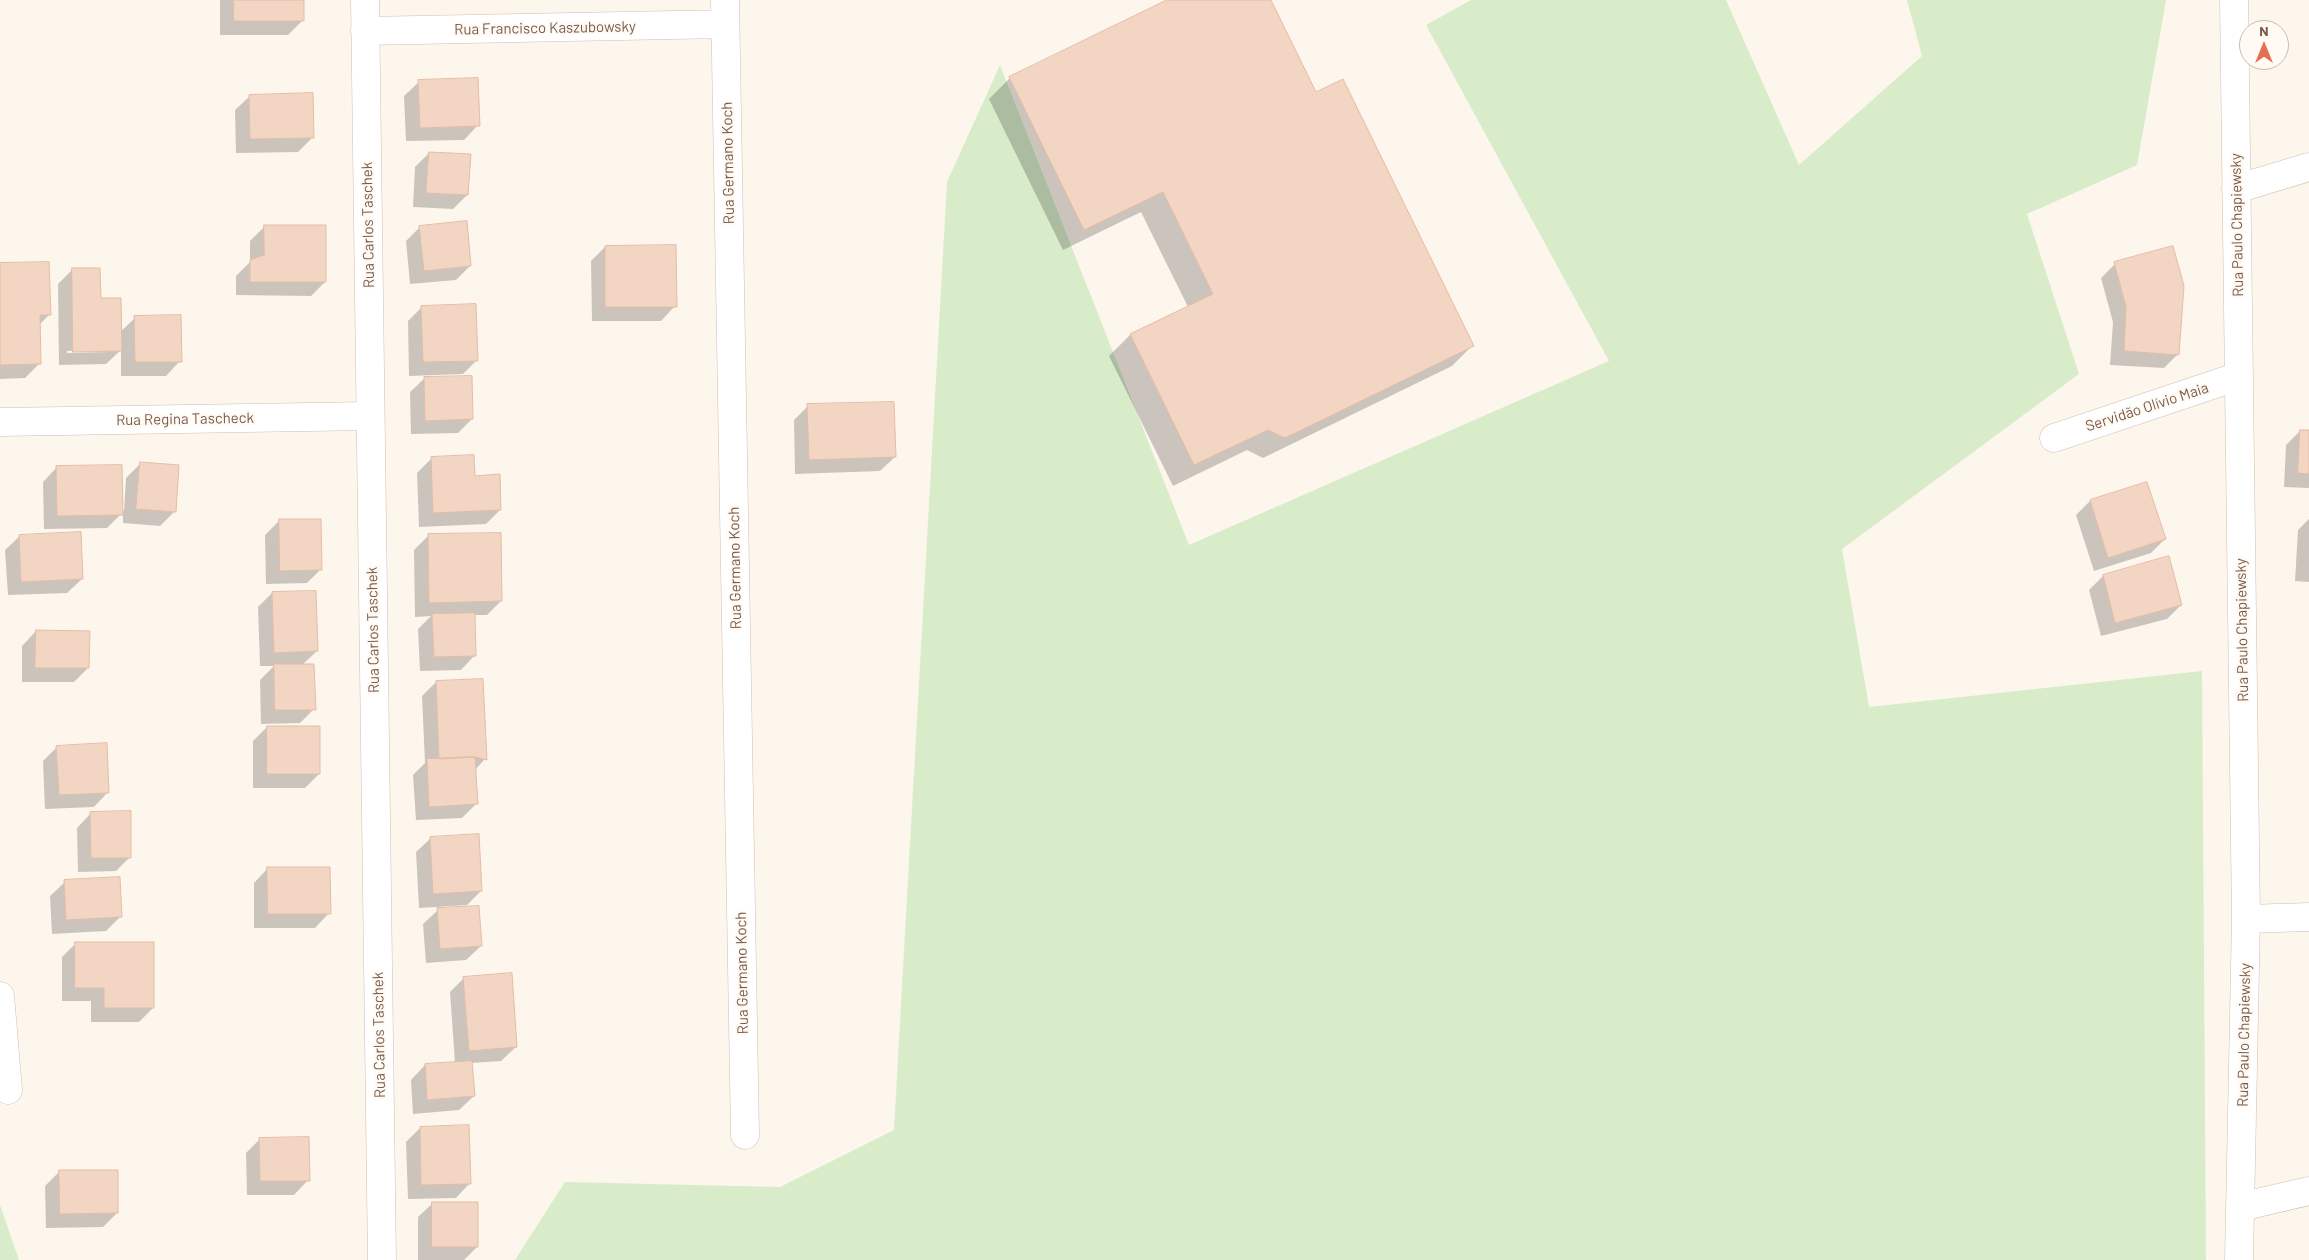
<!DOCTYPE html>
<html>
<head>
<meta charset="utf-8">
<style>
  body { margin:0 }
  #map { position:relative; width:2309px; height:1260px; overflow:hidden; background:#fdf6ec; font-family:Barlow,sans-serif }
  canvas { display:block }
  .north { position:absolute; left:2239px; top:20px; width:50px; height:50px; box-sizing:border-box; background:#fffaf3; border:1px solid #cabbb1; border-radius:50%; rotate:0deg; font-size:14px; font-weight:700; line-height:20px; text-align:center; color:#7a5c4d }
  .north::after { content:''; display:block; margin:auto; width:18px; height:22px; background:#e76f51; clip-path:polygon(50% 0,100% 100%,50% 72%,0 100%) }
</style>
</head>
<body>
<div id="map">
<canvas width="2309" height="1260"></canvas>
<div class="north">N</div>
</div>
<script>
const ctx = document.querySelector('canvas').getContext('2d');
ctx.lineJoin = 'round';
function paint(path, color) { ctx.fillStyle = color; ctx.fill(path, 'evenodd'); }
function stroke(path, color, width, dash) { ctx.strokeStyle = color; ctx.lineWidth = width; ctx.lineCap = dash ? 'butt' : 'round'; ctx.setLineDash(dash || []); ctx.stroke(path); }
function drawText(font, color, halo, rows, align = 'center') {
  ctx.font = font + ' Barlow,sans-serif'; ctx.lineWidth = 4.5; ctx.setLineDash([]); ctx.textBaseline = 'middle'; ctx.strokeStyle = halo; ctx.fillStyle = color; for (const [text, x, y, turn = 0] of rows) {
    ctx.save(); ctx.translate(x, y); ctx.rotate((+turn || 0) * Math.PI / 180); ctx.textAlign = isNaN(turn) ? turn : align; if (halo) ctx.strokeText(text, 0, 0); ctx.fillText(text, 0, 0); ctx.restore();
  }
}
const green = new Path2D(`
  M1471 0H1726L1799 165 1922 56 1907 0H2166L2137 165 2027 214 2079 374 1842 549 1869 707 2202 671 2206 1260H515L565 1182 780 1187 894 1130 947 182 1000 65 1189 545 1609 361 1426 25Z
  M0 1205 19 1260H0Z`);
const shadow = new Path2D(`
  M220 0H302V21L288 35H220Z
  M1170 0H1270L1316 94 1473 345 1452 366 1263 458 1247 450 1173 486 1109 356 1130 335 1188 307 1141 212 1063 250 989 99 1010 78Z
  M419 82 478 125 464 140 406 141 404 96Z
  M250 96 313 137 298 152 236 153 235 110Z
  M429 153 467 195 453 209 413 207 415 167Z
  M264 227 325 282 311 296 236 295V276L250 262V241Z
  M420 227 470 266 456 280 410 284 406 241Z
  M605 247 675 306 661 321H592L591 261Z
  M0 264 50 314 39 325V364L25 378 0 379Z
  M2115 264 2178 354 2164 368 2110 365 2113 322 2101 278Z
  M72 270 99 299 120 332 135 318 180 361 166 376H121V350L106 364 59 365 58 284ZM108 350V352L67 353V351Z
  M422 307 477 360 463 374 409 376 408 321Z
  M425 378 472 419 458 433 411 434 410 392Z
  M808 406 895 457 880 471 795 474 794 420Z
  M2300 431H2309V488L2284 487 2286 445Z
  M432 458 474 477 500 510 486 524 419 527 417 473Z
  M140 464 174 512 160 526 123 523V512L107 528 44 529 43 482 57 467 124 511 126 478Z
  M2147 483 2165 539 2151 553 2094 571 2076 515 2090 501Z
  M2309 519V582L2295 581 2298 530Z
  M279 521 321 569 307 583 266 584 265 535Z
  M20 536 82 579 67 593 8 595 5 550Z
  M428 536 501 601 487 615H474L475 655 461 670 420 671 418 629 431 616 415 617 414 550Z
  M2169 558 2181 605 2167 619 2101 636 2089 590 2103 576Z
  M272 593 317 651 302 665 314 709 300 723 261 724 260 680 274 666H260L258 607Z
  M36 631 88 668 74 682H22V646Z
  M436 682 485 759 474 771 476 804 462 818 416 820 413 775 425 763 422 696Z
  M267 727 319 774 305 788H253V741Z
  M57 747 108 792 94 807 45 809 43 761Z
  M91 813 130 857 116 871 78 872 77 828Z
  M431 838 481 891 467 905 419 908 416 852Z
  M268 868 329 913 315 928H254V883Z
  M65 882 120 917 106 931 52 934 50 896Z
  M438 910 481 946 466 960 426 963 423 924Z
  M76 943 153 1008 139 1022H91V1001H62V957Z
  M464 978 516 1047 501 1061 471 1063 474 1096 459 1110 413 1114 411 1080 425 1065 455 1063 450 992Z
  M420 1128 470 1183 456 1198 408 1199 406 1142Z
  M260 1139 308 1180 294 1195H247L246 1153Z
  M60 1171 117 1213 103 1227 46 1228 45 1186Z
  M433 1203 477 1247 464 1260H418V1217Z`);
const building = new Path2D(`
  M234 0H304V21H234Z
  M1167 0H1271L1316 92 1343 79 1474 346 1285 438 1268 430 1194 465 1130 334 1213 294 1163 192 1084 230 1009 77Z
  M478 78 480 126 420 128 418 80Z
  M313 93 314 138 250 139 249 95Z
  M429 152 471 154 468 195 426 193Z
  M467 221 471 266 424 271 419 226Z
  M264 225H326V282H250V260L264 255Z
  M676 245 677 307H605V246Z
  M2173 246 2184 286 2179 355 2124 351 2126 307 2114 262Z
  M49 262 51 315H40L41 364 0 365V263Z
  M72 268H100L101 298H121L122 351 73 352Z
  M476 304 478 361 423 362 421 306Z
  M181 315 182 362H135L134 316Z
  M472 376 473 419 425 421 424 377Z
  M894 402 896 457 809 460 807 404Z
  M2300 430H2309V474L2298 473Z
  M474 455 475 476 500 474 501 510 433 513 431 457Z
  M140 462 179 465 176 512 136 509Z
  M122 465 123 515 57 516 56 466Z
  M2147 482 2166 539 2108 558 2090 500Z
  M279 519H321L322 570 280 571Z
  M81 532 83 579 21 582 19 535Z
  M501 533 502 601 429 603 428 534Z
  M2169 556 2182 605 2115 623 2103 575Z
  M316 591 318 651 274 653 272 592Z
  M475 613 476 656 434 657 432 614Z
  M36 630 90 631 89 668H35Z
  M274 664H314L316 710H275Z
  M483 679 487 760 475 757 439 759 436 681Z
  M267 726H320V774H267Z
  M107 743 109 793 59 795 56 746Z
  M475 757 478 804 429 807 427 759Z
  M131 811V858H91L90 812Z
  M479 834 482 891 433 894 430 837Z
  M267 867H330L331 914H268Z
  M120 877 122 917 66 920 64 880Z
  M479 906 482 946 440 949 437 908Z
  M75 942H154V1008H104V988H75Z
  M512 973 517 1047 469 1051 463 977Z
  M472 1061 475 1096 427 1100 425 1064Z
  M469 1125 471 1184 421 1185 420 1127Z
  M309 1137 310 1181H260L259 1138Z
  M59 1170H118V1213L60 1214Z
  M432 1202H478V1247H432Z`);
const street = new Path2D(`
  M365 0 382 1260
  M725 0 745 1135
  M2234 0 2246 919 2239 1260
  M365 31 725 24
  M2236 189 2309 167
  M0 422 370 416
  M2054 438 2239 376
  M2246 919 2309 917
  M0 996 8 1090
  M2240 1207 2309 1191`);
const streetNames = [
  ["Rua Francisco Kaszubowsky",545,28,-1],
  ["Rua Germano Koch",728,163,-91],
  ["Rua Carlos Taschek",368,225,-91],
  ["Rua Paulo Chapiewsky",2237,225,-91],
  ["Servidão Olívio Maia",2147,407,-18],
  ["Rua Regina Tascheck",185,419,-1],
  ["Rua Germano Koch",735,568,-91],
  ["Rua Carlos Taschek",373,630,-91],
  ["Rua Paulo Chapiewsky",2242,630,-91],
  ["Rua Germano Koch",742,973,-91],
  ["Rua Carlos Taschek",379,1035,-91],
  ["Rua Paulo Chapiewsky",2244,1035,-89]
];
paint(green, '#d8ecc9');
paint(shadow, '#0003');
paint(building, '#f3d5c3');
stroke(building, '#e6bba3', 1);
stroke(street, '#d1beb0', 29);
stroke(street, '#fff', 28);
drawText('15px', '#7a5c4d', '#fffaf3', streetNames);
</script>
</body>
</html>
